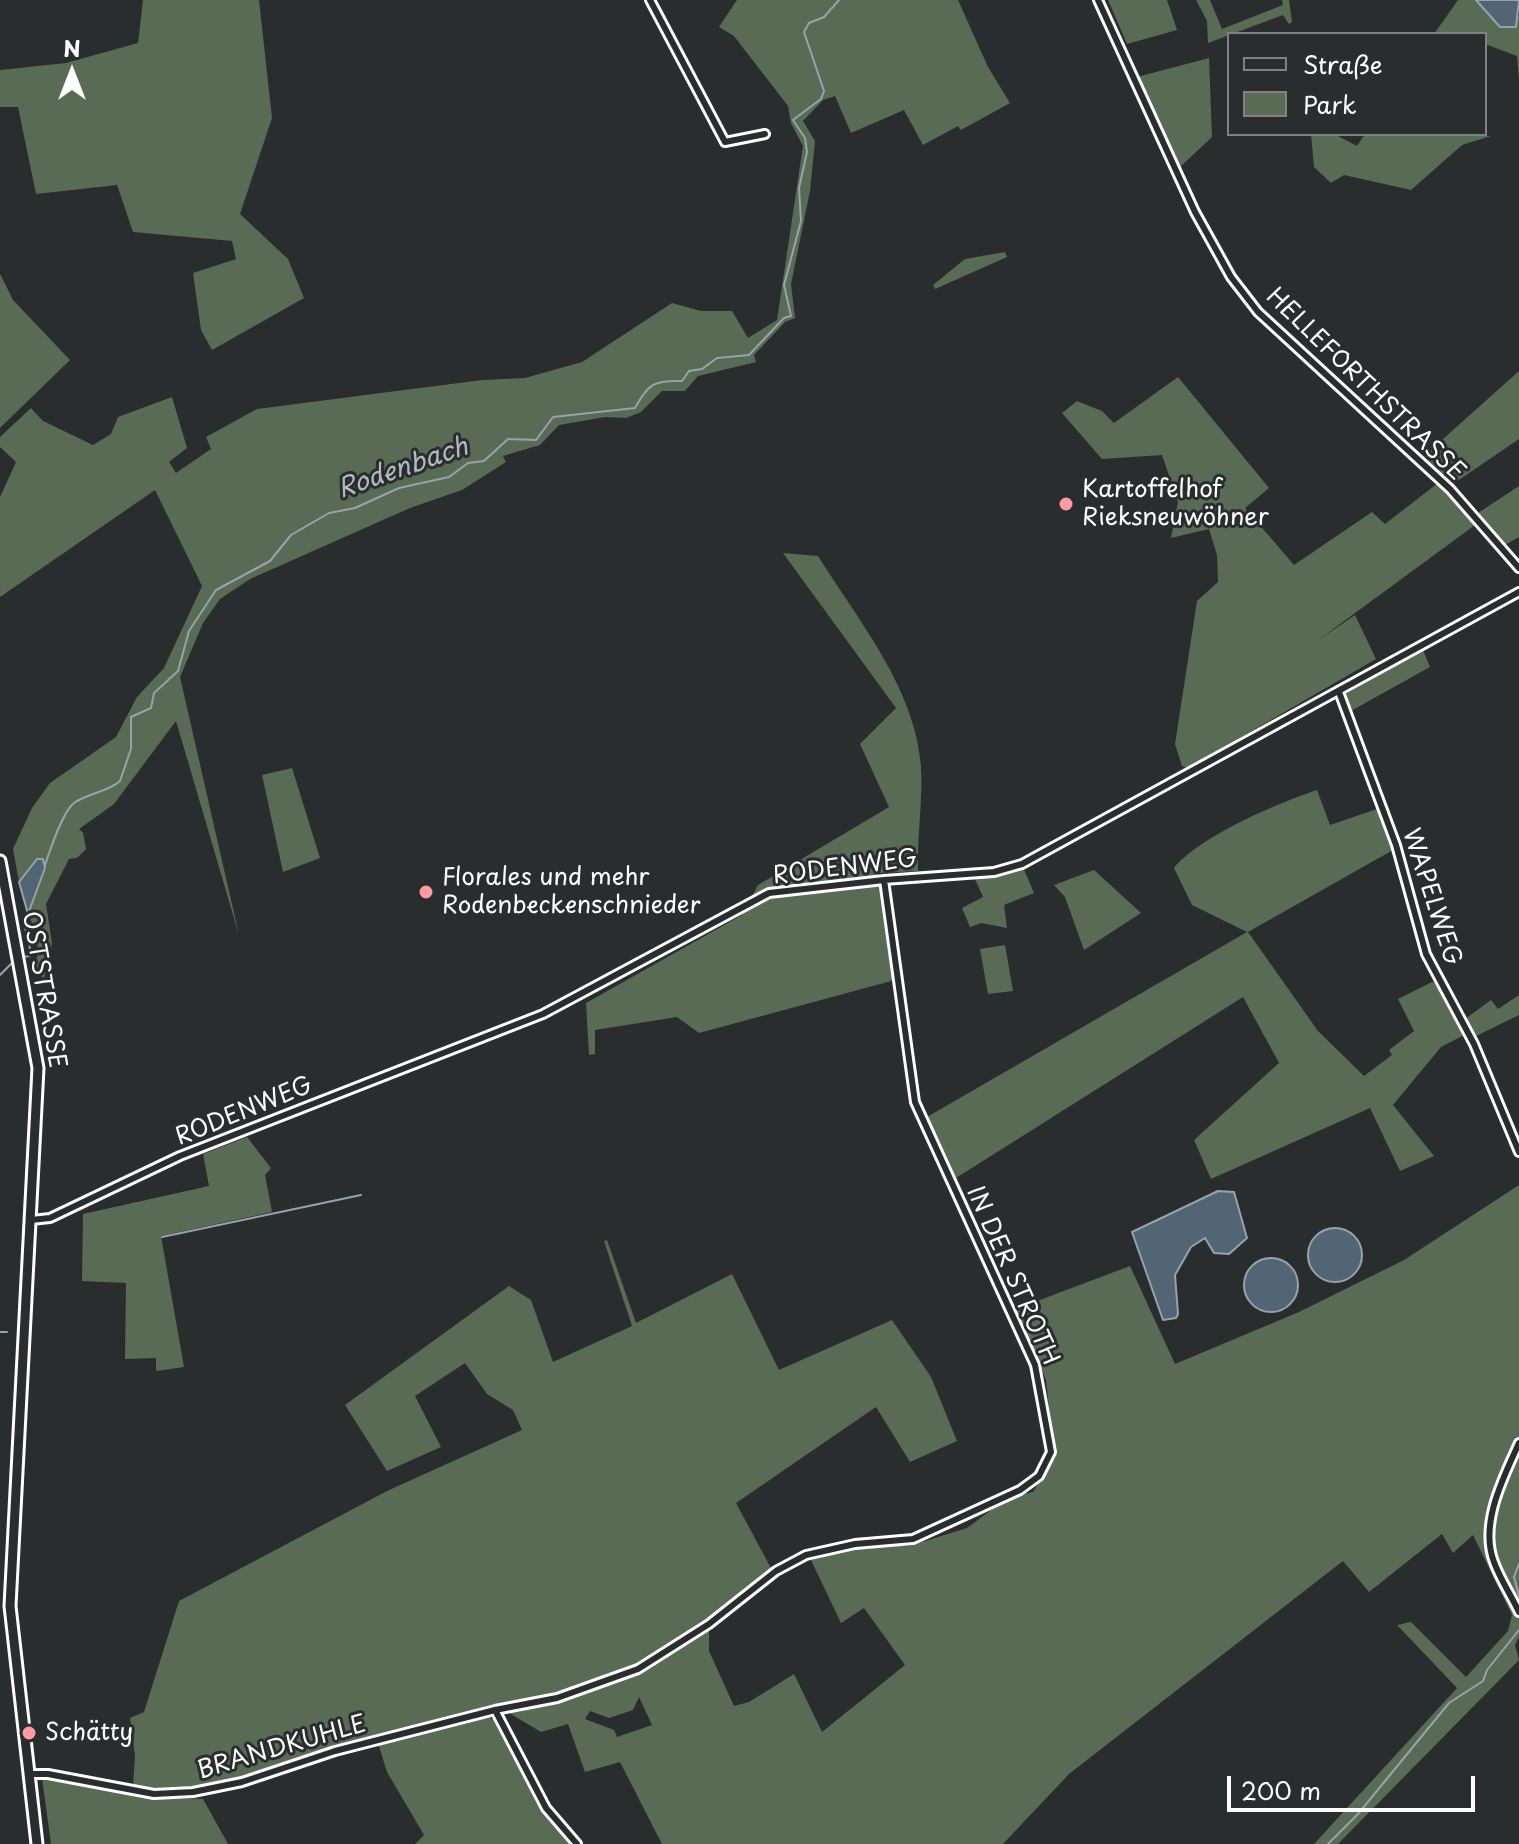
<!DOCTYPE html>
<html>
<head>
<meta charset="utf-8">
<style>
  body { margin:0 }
  #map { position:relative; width:1519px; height:1844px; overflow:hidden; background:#2a2d2e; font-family:"Playpen Sans",sans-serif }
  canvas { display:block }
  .legend { position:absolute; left:1227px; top:32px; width:260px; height:104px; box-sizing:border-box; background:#2a2d2e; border:2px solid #7f8182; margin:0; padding:10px 14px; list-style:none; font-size:24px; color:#fff }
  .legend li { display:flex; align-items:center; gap:16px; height:40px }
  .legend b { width:40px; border:2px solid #7f8182 }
  .north { position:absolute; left:32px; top:32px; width:80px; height:80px; -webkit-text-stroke:6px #2a2d2e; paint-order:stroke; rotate:0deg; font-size:22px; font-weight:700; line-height:32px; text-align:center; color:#fff }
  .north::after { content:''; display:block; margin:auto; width:28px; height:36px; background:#fff; clip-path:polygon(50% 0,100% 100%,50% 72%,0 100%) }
  .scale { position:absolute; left:1227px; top:1776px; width:248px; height:36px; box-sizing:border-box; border:4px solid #fff; border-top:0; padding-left:10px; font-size:24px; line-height:28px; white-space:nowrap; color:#fff; -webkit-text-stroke:6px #2a2d2e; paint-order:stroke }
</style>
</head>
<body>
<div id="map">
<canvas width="1519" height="1844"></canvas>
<ul class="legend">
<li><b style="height:10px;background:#2a2d2e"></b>Straße</li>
<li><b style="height:22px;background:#596b54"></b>Park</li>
</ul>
<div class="north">N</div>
<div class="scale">200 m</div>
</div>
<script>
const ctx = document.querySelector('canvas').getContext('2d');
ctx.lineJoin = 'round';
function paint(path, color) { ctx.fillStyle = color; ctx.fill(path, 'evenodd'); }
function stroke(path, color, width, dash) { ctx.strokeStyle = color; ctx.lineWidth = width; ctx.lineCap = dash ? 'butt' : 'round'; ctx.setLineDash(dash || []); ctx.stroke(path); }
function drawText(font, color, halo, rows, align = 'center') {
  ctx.font = font + ' "Playpen Sans",sans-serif'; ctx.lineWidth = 6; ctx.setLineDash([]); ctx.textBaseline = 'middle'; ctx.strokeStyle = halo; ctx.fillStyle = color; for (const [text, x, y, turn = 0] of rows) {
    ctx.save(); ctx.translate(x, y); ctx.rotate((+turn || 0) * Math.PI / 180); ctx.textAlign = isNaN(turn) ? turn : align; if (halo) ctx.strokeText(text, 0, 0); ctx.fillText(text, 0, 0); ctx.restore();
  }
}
const green = new Path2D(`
  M143 0H259L272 118 240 214 288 259 304 298 212 350 201 330 193 273 236 259 232 241 133 232 117 185 36 194 18 107H0V70L66 63 138 43Z
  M737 0H958L988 67 1010 103 961 130 958 126 923 145 904 110 851 133 835 96 823 100 803 121 815 141 810 191 791 284 795 318 785 322 754 355 756 362 698 376 685 391H662L641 412 626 418 605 417 559 425 540 445 503 456 506 462 462 490 410 508 250 579 220 599 203 623 180 677 239 935 176 721 114 804 79 829 83 833 86 849 77 858 69 859 46 904 52 943 44 979 36 971 38 937 28 914 42 873 37 859 19 882 13 849 32 808 50 783 116 737 137 697 164 668 202 586 155 490 0 597V497L16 462 0 447V437L31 408 43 421 93 445 111 434 118 417 172 397 187 448 169 462 176 473 211 449 206 437 257 409 482 380 525 378 582 362 672 303 701 311H732L748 338 777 320 803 146 791 123 788 106 734 36 719 27Z
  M1108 0H1167L1177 30 1127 44Z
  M1196 0H1210L1222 29 1283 5 1282 0H1289L1292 22 1289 24 1283 15 1208 43 1207 21Z
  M1458 0H1476L1500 27 1512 28 1519 15V81L1517 56 1485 44V34H1434Z
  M1209 58 1212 137 1180 167 1137 77Z
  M1311 134H1334L1357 146 1365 134 1491 136 1462 145 1411 190 1344 175 1331 183 1314 167Z
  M1005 252 1007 257 935 289 933 285 965 259Z
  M0 274 13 300 70 360 0 428Z
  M1519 371V439L1453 484 1424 456Z
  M1178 377 1269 488 1245 508 1294 565 1372 512 1385 524 1438 483 1475 525 1317 641 1355 615 1376 659 1188 768 1182 766 1175 744 1197 601 1218 582 1217 555 1209 529 1171 538 1178 502 1162 455 1102 459 1062 413 1077 401 1102 411 1114 423Z
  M1519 486V537L1505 545 1478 513Z
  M783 553 818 556C858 620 915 688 921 766 923 800 917 836 918 871L878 873 895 980 699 1033 677 1017 595 1030V1054L589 1055 586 1003 742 915 758 885 889 807 860 744 896 708Z
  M1423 650 1430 667 1349 712 1344 695Z
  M292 768 320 858 283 872 262 775Z
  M1317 790 1330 825 1377 809 1393 850 1248 932 1318 1031 1364 1076 1392 1055 1389 1050 1414 1031 1398 999 1432 982 1437 984 1464 1035 1441 1047 1393 1105 1434 1156 1400 1171 1370 1108 1211 1179 1194 1140 1279 1063 1243 997 956 1178 927 1117 1247 932 1192 905 1174 868C1200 836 1278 803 1317 790Z
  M1023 867 1034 893 1004 905 1007 928 981 923 970 927 962 908 983 897 975 879Z
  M1094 870 1141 913 1084 950 1065 897 1054 885Z
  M1005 945 1013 991 988 994 980 949Z
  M1519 995V1015L1474 1037 1465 1019 1491 1000 1498 1009Z
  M247 1137 271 1168 265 1175 272 1212 161 1236 184 1367 156 1371V1358L125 1359 126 1283 82 1281 83 1214 209 1186 203 1154Z
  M1519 1185V1637L1515 1645 1519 1660 1338 1844H1314L1457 1688 1397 1625 1411 1622 1466 1677 1508 1631 1512 1615 1473 1535 1453 1553 1442 1534 1369 1592 1343 1561 1069 1774 1003 1844H662L620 1762 585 1772 568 1724 541 1732 494 1704C439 1719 383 1733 329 1749 259 1769 208 1795 133 1787L135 1756 130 1718 144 1712 179 1601 387 1491 522 1430 513 1410 487 1394 465 1363 415 1396 441 1447 387 1471 345 1405 509 1286 531 1300 553 1362 632 1326 604 1241 607 1240 636 1323 732 1274 779 1370 892 1320 931 1377 957 1441 910 1462 876 1407 736 1503 772 1570 709 1621V1651L734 1706 749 1702 794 1674 822 1732 905 1665 864 1608 841 1623 811 1560 859 1546H909L967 1528 1007 1498 1033 1492 1054 1454 1046 1380 1016 1309 1130 1266 1175 1364 1299 1312 1404 1260ZM639 1697 652 1725 617 1737 614 1730 585 1719 590 1711 609 1718 633 1710Z
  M485 1715 502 1724 534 1792 574 1844H415L424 1835 387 1772 378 1743Z
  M42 1778 153 1797 203 1799 228 1844H51Z`);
const water = new Path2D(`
  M1476 0H1519L1516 27H1500Z
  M37 859H43L45 868 28 914 19 882Z
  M1218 1191 1234 1192 1247 1238 1229 1254 1214 1253 1205 1238 1191 1247 1175 1275 1178 1314 1176 1318 1163 1320 1132 1232Z
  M1308 1255a27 27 0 1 1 54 0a27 27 0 1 1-54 0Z
  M1244 1285a27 27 0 1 1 54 0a27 27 0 1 1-54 0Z`);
const stream = new Path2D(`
  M45 865C50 851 62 812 74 803 88 793 108 792 120 781L131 749V717L151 708 154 693 178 671 189 631 216 590 270 561 291 535 329 513 355 508 399 488 449 477 468 463 484 461 508 439 536 440 553 417 635 408C648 384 654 380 682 381L689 371 702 369 717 358 749 355 784 318 791 316 784 285 801 221 799 188 807 152 805 138 793 120 821 99 824 91 804 32 809 23 824 17 839 0
  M23 957 30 956C32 939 20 929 27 912
  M0 975 14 961
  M162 1237 361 1195
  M0 1332H7
  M1519 1564 1514 1577 1519 1596
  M1328 1844 1358 1814 1449 1703 1483 1681 1487 1670 1519 1630`);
const street = new Path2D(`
  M650 0 725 142 765 134
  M1098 0 1195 212 1231 277 1258 312 1450 489 1519 568
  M1339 692 1396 845 1426 954 1474 1044 1519 1152
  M31 1220 50 1218 180 1156 543 1014 769 893 884 880 994 872 1022 864 1519 592
  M1519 1443C1504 1476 1479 1524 1494 1562 1500 1579 1511 1595 1519 1612
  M495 1710 546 1808 577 1844
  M28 1774H48L154 1794 193 1792 242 1782 335 1751 495 1710 557 1698 638 1669 709 1624 776 1571 806 1555 855 1544 913 1539 1020 1490 1039 1476 1051 1452 1035 1365 915 1102 884 880`);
const secondary = new Path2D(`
  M0 861 38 1068 10 1606 37 1844`);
const markers = [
  [1066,504,8,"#ff9aa2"],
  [426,892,8,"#ff9aa2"],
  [29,1733,8,"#ff9aa2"]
];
const streetNames = [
  ["HELLEFORTHSTRASSE",1365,385,44],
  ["RODENWEG",845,868,-7],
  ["WAPELWEG",1431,897,72],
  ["OSTSTRASSE",43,990,80],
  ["RODENWEG",244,1112,-22],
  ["IN DER STROTH",1012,1276,66],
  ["BRANDKUHLE",282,1748,-16]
];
const poiNames = [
  ["Kartoffelhof",1082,490],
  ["Rieksneuwöhner",1082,518],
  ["Florales und mehr",442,878],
  ["Rodenbeckenschnieder",442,906],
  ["Schätty",45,1733]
];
const waterNames = [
  ["Rodenbach",403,469,-19]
];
paint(green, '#596b54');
paint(water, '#526575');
stroke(water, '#97a3ac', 2);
stroke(stream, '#97a3ac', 2);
stroke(street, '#fff', 12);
stroke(secondary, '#fff', 15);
stroke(street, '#2a2d2e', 6);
stroke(secondary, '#2a2d2e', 9);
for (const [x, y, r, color] of markers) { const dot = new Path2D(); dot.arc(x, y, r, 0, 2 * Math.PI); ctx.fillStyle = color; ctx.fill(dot); stroke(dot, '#2a2d2e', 3); }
drawText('24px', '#fff', '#2a2d2e', streetNames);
drawText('24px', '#fff', '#2a2d2e', poiNames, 'left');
drawText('italic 26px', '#b1bac1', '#2a2d2e', waterNames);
</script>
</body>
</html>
